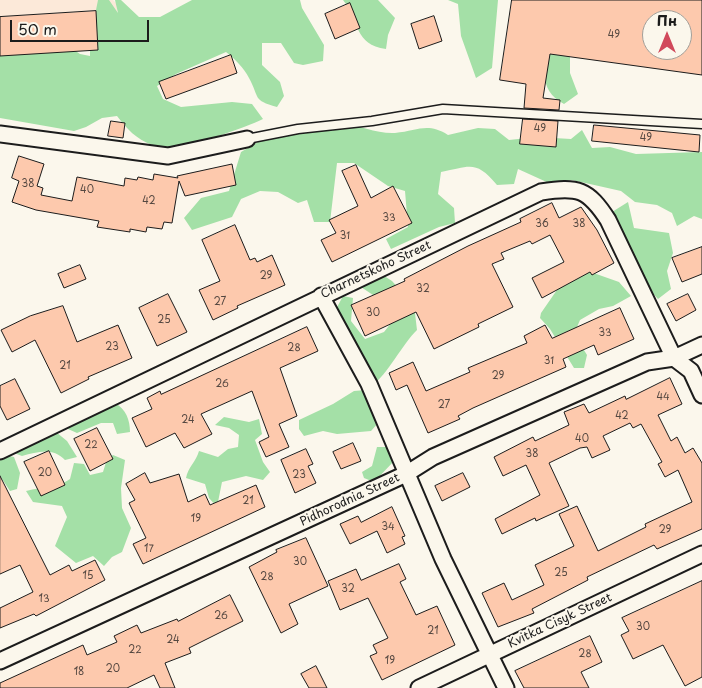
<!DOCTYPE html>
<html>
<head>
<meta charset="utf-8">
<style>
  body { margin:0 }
  #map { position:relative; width:702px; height:688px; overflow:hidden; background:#fbf7ec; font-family:"Playpen Sans",sans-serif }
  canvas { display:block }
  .north { position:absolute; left:642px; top:10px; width:50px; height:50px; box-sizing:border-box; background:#fbf7ec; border:1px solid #a29f99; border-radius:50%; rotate:0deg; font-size:14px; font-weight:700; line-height:20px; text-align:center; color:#1c1c1c }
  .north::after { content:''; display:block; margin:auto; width:18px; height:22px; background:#d1495b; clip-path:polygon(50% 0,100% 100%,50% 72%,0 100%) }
  .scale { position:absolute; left:10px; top:20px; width:139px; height:22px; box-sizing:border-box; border:2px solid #1c1c1c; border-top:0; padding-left:6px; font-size:15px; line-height:18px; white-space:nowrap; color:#1c1c1c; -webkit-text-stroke:4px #fbf7ec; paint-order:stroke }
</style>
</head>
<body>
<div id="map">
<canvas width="702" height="688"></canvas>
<div class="north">Пн</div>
<div class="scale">50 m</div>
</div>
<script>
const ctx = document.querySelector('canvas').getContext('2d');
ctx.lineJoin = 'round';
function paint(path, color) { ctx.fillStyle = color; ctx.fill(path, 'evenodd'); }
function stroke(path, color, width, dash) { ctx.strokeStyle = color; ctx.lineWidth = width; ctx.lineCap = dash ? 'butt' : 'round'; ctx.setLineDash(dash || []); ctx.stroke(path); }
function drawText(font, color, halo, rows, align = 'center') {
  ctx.font = font + ' "Playpen Sans",sans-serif'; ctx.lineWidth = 4; ctx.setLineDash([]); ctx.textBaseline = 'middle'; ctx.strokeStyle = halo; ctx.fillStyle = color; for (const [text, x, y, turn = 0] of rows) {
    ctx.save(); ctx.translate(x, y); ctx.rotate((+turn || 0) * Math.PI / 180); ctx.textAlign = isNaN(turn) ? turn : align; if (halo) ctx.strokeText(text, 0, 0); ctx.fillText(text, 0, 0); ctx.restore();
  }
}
const built = new Path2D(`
  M0 0H113L117 4 119 48 0 53Z`);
const green = new Path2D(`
  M98 0H109L118 13 115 0H121L139 17H160L192 0H300L302 8 324 45 323 61 303 65 294 63 281 43H262V65L280 82 284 96 277 107C252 100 260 98 249 78 244 68 235 59 226 52L176 74 157 86 163 99 181 107 232 102 252 104 263 119C242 129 173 154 152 145 136 139 127 129 117 116L102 118 86 127 74 131 0 118V43L65 44 80 54 90 56V40Z
  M343 0H378L395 18 388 35 386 49C354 45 360 21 343 0Z
  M448 0H498L492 68 476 78 461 36 458 4Z
  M549 40 570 53V73L578 94 564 104C536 89 546 66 549 40Z
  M342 121C358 126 378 134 395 133 418 131 427 122 448 135L478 128 495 129 509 140 537 137 571 139 582 130 592 148 610 147 636 154 702 152V219L694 216 677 226 672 213 657 205 635 202 621 191 572 180 551 184 518 169 514 184 497 185C476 160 471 166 441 172L438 194 454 208 455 223 439 227 391 249 386 239 408 227 405 191 388 186 354 163H337L330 222H314L307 200 298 203 278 192 260 191 241 199 232 217 192 230 184 218 201 198 229 191 241 152 258 142 285 136 306 126 332 131Z
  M628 202 634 228 669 233 673 253 667 271 671 289 658 299 647 287 632 252 622 237 612 212Z
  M585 270 619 282 631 296 613 306 599 309 580 320 574 334 587 355 584 368H574L550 329 540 318 541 313 559 287Z
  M378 272 392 281 414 305 417 330C403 343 386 377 373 384L335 311 343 296 353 298 351 321 365 339 384 332 395 318 389 300 373 295 358 285Z
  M378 389 384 399 379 422 371 431 337 434 323 431 304 436 299 429V420L333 404 354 391Z
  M115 403C126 409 130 420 130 432L117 434 113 423H101L77 433 68 429 74 418Z
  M224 417 249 422 259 419 262 434 255 440 263 462 270 472 263 480 246 476 222 482 217 507 209 498 205 484 186 478C188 467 196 462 199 451L218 457 228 449 238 447 239 435 229 428 215 425Z
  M56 432 67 441 77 457 65 460C52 447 38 452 22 456L14 453 20 443Z
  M377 447H391L395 460 374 482 364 478 362 472 372 466Z
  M0 454 14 457 20 473 17 489 10 491 0 476Z
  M113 455 125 460 121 488 122 508 131 528 122 552 112 557 104 566 93 556 76 563 55 546 67 517 62 506 33 502 26 491C44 486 55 489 70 479L74 463 84 464 90 475 103 472 107 459Z`);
const building = new Path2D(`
  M512 0H702V75L550 54 543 98 560 100 559 110 524 108 526 84 500 80ZM652 20H682V50H652Z
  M350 3 360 28 335 39 325 14Z
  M96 11 98 50 0 56V17Z
  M434 16 442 41 419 49 411 24Z
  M231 55 237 73 166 99 159 82Z
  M523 119 558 121 556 147 520 144Z
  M111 121 125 123 123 138 108 136Z
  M594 125 700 135 699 152 592 141Z
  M19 156 44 164 37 186 43 188 41 195 72 201 77 177 124 186 125 178 137 180 138 177 153 180 154 174 178 178 177 176 232 164 236 185 185 196 179 181 172 223 164 222 162 229 147 227 146 232 130 229V232L97 227 99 221 36 210 12 202 19 181 12 178Z
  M356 165 371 198 393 186 412 223 332 262 321 240 336 233 329 220 358 206 342 171Z
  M552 203 559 218 581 207 597 230 614 263 592 275 590 272 542 298 532 278 564 262 550 235 532 244 530 241 501 253 504 259 492 264 513 307 478 324 479 327 434 349 416 312 365 336 351 305 405 281 404 279 468 246 521 222 520 219Z
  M235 225 250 260 255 258 257 262 272 255 285 285 237 306 238 308 213 320 199 290 220 281 202 240Z
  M702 247V274L682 282 672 258Z
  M80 265 86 279 64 288 58 274Z
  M168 294 187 332 157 346 139 308Z
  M688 294 696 310 676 321 667 304Z
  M63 306 77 342 118 325 132 358 88 377 89 379 61 393 35 340 12 352 1 330 30 316Z
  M620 308 634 339 598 355 594 345 563 359 566 367 473 408 458 416 460 419 428 433 407 385 396 390 389 373 413 362 426 391 470 372 468 368 527 343 524 336 545 325 552 338Z
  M307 327 318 351 280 368 297 416 279 424 289 447 266 457 259 442 269 437 252 391 201 414 212 434 184 448 175 433 146 447 132 418 152 409 147 398 160 391 161 394Z
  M670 378 682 404 658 415 671 441 677 437 685 453 693 448 702 463V529L657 549 654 545 587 577 588 580 532 609 534 613 498 627 482 593 504 583 512 600 544 585 535 565 574 546 559 514 577 506 598 551 646 527 645 524 692 502 678 470 665 477 658 464 662 462 641 424 633 428 630 423 603 436 610 450 592 458 587 447 580 448 549 463 569 506 536 521 535 518 502 534 495 519 540 495 526 465 503 476 494 457 533 437 535 441 569 425 564 412 584 404 589 413 625 396 626 399Z
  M15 379 30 409 7 420 0 406V386Z
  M97 428 113 459 90 471 74 439Z
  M353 443 361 461 341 469 333 452Z
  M306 449 313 464 308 466 316 483 295 493 281 460Z
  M49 451 65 485 41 496 24 462Z
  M145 473 150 483 179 474 188 502 205 494 210 505 256 485 265 507 143 564 133 544 146 538 129 503 135 500 126 484Z
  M463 473 470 487 442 501 435 486Z
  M0 476 50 575 69 565 72 571 95 560 105 580 36 616 34 614 0 628V608L33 592 20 565 0 574Z
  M392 507 405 536 402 537 405 544 387 553 377 531 350 544 340 524 358 516 361 522Z
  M306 538 328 586 289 604 298 624 281 633 249 567 277 552 276 550Z
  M399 564 406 579 400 582 416 615 437 606 455 645 382 680 370 656 377 653 373 645 388 638 368 598 340 610 328 581 356 569 361 580Z
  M702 581V677L685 686 663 645 633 659 621 635 629 631 622 618Z
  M230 595 243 621 189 648 191 653 165 663 175 688H160L154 675 127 688H0V683L83 645 87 655 117 642 114 636 137 625 141 633 177 619 178 621Z
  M590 636 602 662 581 672 589 688H524L515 671Z
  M316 666 327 688H309L301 674Z`);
const service = new Path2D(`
  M247 139 298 129 372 121 443 109 702 124`);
const minor = new Path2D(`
  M0 134 168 156 247 139
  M321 296 369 384 443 559 506 688
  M0 451 541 192C578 186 588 189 608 220L674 358 691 371 702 395
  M0 661 406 474 433 457 647 362 674 358 702 345
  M419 688 702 554`);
const numberNames = [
  ["49",614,35],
  ["49",540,129],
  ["49",646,138],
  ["38",28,184],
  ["40",87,190],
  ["42",149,201],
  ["33",389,218],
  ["36",542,224],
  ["38",579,224],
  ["31",345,236],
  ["29",266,276],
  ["32",423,289],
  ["27",220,302],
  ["30",373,313],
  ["25",164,320],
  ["33",605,333],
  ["23",112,347],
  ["28",294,348],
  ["31",549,361],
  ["21",65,366],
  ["29",498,376],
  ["26",222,384],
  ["44",663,397],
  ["27",444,405],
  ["42",622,416],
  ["24",188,420],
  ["40",582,439],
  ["22",91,445],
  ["38",532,454],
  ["20",45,473],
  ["23",299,475],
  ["21",248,501],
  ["19",196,519],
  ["34",388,527],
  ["29",665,530],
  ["17",149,549],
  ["30",300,562],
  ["25",561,573],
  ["15",88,576],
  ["28",267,577],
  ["32",348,589],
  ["13",44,599],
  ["26",221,616],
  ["30",643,627],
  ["21",433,631],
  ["24",173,640],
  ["22",135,650],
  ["28",585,654],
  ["19",390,661],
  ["20",113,669],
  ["18",79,672]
];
const streetNames = [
  ["Charnetskoho Street",376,270,-25],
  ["Pidhorodnia Street",350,500,-25],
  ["Kvitka Cisyk Street",560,621,-25]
];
paint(built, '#fce9d9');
paint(green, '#a4e0a7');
paint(building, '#fdc9ad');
stroke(building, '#1c1c1c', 1);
stroke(service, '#1c1c1c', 11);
stroke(minor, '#1c1c1c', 19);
stroke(service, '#fbf7ec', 8);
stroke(minor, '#fbf7ec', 15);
drawText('10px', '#544740', null, numberNames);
drawText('12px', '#1c1c1c', '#fbf7ec', streetNames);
</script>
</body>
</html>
